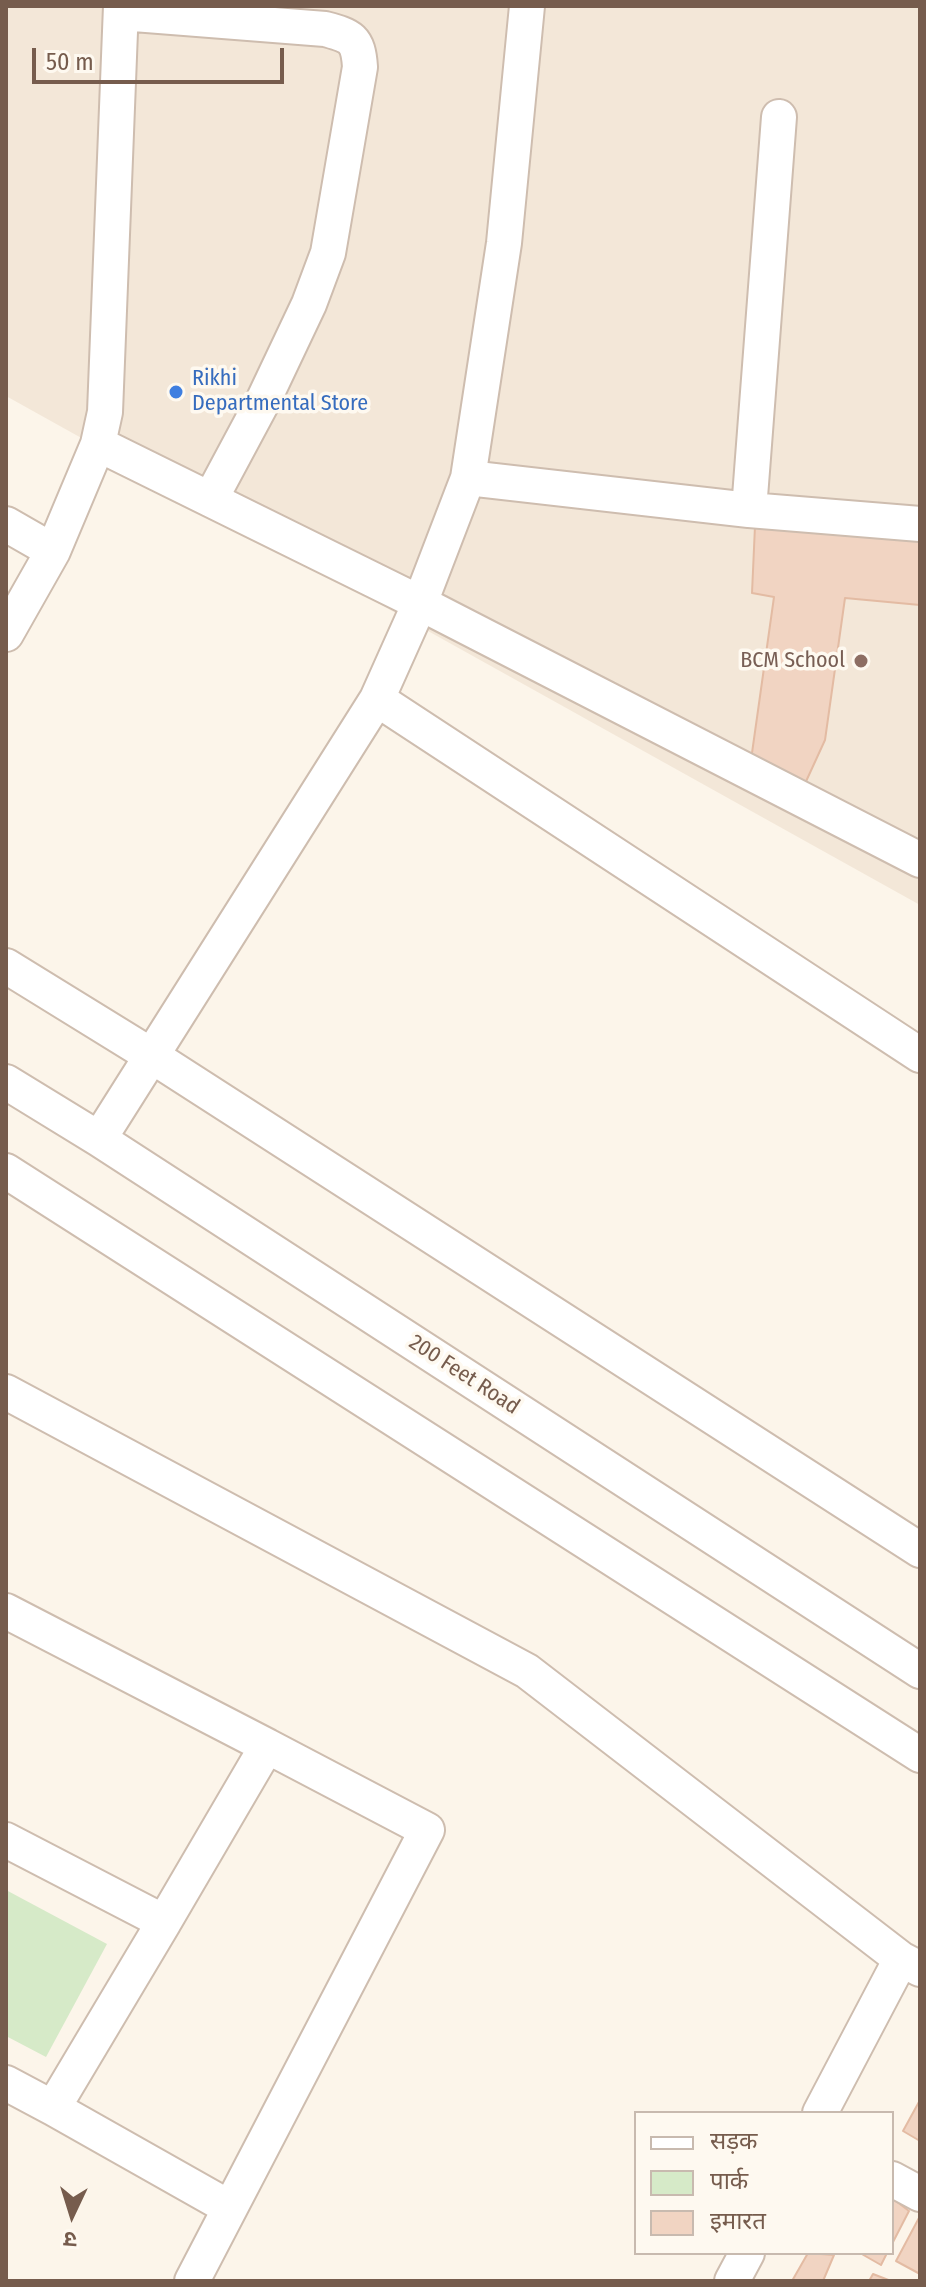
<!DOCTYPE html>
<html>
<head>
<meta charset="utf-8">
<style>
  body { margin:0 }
  #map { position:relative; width:926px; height:2287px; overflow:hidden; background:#fcf5ea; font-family:"Fira Sans Condensed","Noto Sans Devanagari",sans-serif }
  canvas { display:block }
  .frame { position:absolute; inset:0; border:8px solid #765c4d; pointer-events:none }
  .legend { position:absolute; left:634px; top:2111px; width:260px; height:144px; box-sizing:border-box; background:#fef9f0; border:2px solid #c8baaf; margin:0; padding:10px 14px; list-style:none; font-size:24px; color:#765c4d }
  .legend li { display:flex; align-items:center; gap:16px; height:40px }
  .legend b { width:40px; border:2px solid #c8baaf }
  .north { position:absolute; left:32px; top:2175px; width:80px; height:80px; -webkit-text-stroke:6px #fef9f0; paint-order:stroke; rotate:184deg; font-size:22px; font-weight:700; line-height:32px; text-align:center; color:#765c4d }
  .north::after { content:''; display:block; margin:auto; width:28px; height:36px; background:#765c4d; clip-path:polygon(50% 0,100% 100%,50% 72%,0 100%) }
  .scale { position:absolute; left:32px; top:48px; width:252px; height:36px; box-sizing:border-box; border:4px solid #765c4d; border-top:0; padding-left:10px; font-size:24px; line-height:28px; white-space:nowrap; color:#765c4d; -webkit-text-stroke:6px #fef9f0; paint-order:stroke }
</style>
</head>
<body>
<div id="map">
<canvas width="926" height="2287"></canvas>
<div class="frame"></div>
<ul class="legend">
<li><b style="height:10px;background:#fff"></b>सड़क</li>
<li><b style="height:22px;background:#d6eac8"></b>पार्क</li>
<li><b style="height:22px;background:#f1d4c2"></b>इमारत</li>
</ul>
<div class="north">उ</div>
<div class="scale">50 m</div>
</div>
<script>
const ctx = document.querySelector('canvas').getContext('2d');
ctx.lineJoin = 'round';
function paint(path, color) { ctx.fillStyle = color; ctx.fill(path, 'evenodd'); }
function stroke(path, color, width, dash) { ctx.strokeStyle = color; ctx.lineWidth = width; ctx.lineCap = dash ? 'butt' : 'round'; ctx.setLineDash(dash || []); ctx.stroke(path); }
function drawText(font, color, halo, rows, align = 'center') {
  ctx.font = font + ' "Fira Sans Condensed",sans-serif'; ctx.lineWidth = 7; ctx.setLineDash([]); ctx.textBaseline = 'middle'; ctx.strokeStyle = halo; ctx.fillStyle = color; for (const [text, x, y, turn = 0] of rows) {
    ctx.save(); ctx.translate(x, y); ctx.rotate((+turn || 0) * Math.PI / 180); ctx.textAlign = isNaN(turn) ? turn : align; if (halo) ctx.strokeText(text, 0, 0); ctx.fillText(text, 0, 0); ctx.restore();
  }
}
const residential = new Path2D(`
  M6 6H920V905L6 396Z`);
const green = new Path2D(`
  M6 1890 107 1944 46 2057 6 2036Z`);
const building = new Path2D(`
  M755 526 920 539V605L845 598 825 740 803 788 751 760 774 597 752 593Z
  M920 2100V2141L903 2131Z
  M892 2198 909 2211 892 2244Z
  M920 2216V2274L896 2261Z
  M808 2253 834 2255 823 2281H792Z
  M860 2253H887L881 2265Z
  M873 2274 891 2281H869Z`);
const minor = new Path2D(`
  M527 6 504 243 468 478 420 603 920 860
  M121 13 325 29C351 36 358 38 360 67L328 253 309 304 264 399 211 498
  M98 444 105 412 121 6
  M468 478 749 510 920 524
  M749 510 779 117
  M6 524 53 551
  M6 634 53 551 98 444 420 603 377 699 99 1139
  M377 699 920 1055
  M6 966 152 1056 920 1550
  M6 1082 99 1139 920 1671
  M6 1171 920 1755
  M6 1392 527 1671 901 1959 920 1969
  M6 1611 267 1746
  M6 1840 164 1922 267 1746 427 1830 192 2281
  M164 1922 53 2108 230 2208
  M6 2083 53 2108
  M820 2113 901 1959
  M892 2179 920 2194
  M732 2281 747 2253`);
const markers = [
  [176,392,8,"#3f7fe0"],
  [861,661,8,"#8d6e63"]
];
const shopNames = [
  ["Rikhi",192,379],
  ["Departmental Store",192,404]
];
const educationNames = [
  ["BCM School",845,661]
];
const streetNames = [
  ["200 Feet Road",464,1375,33]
];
paint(residential, '#f3e7d8');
paint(green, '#d6eac8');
paint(building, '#f1d4c2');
stroke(building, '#e3bba3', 2);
stroke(minor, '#cebdaf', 38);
stroke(minor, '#fff', 34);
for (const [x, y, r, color] of markers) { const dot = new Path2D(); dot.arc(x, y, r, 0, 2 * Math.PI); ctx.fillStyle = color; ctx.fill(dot); stroke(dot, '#fef9f0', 3); }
drawText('22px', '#366cbe', '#fef9f0', shopNames, 'left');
drawText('22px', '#785e54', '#fef9f0', educationNames, 'right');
drawText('22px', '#765c4d', '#fef9f0', streetNames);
</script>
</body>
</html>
